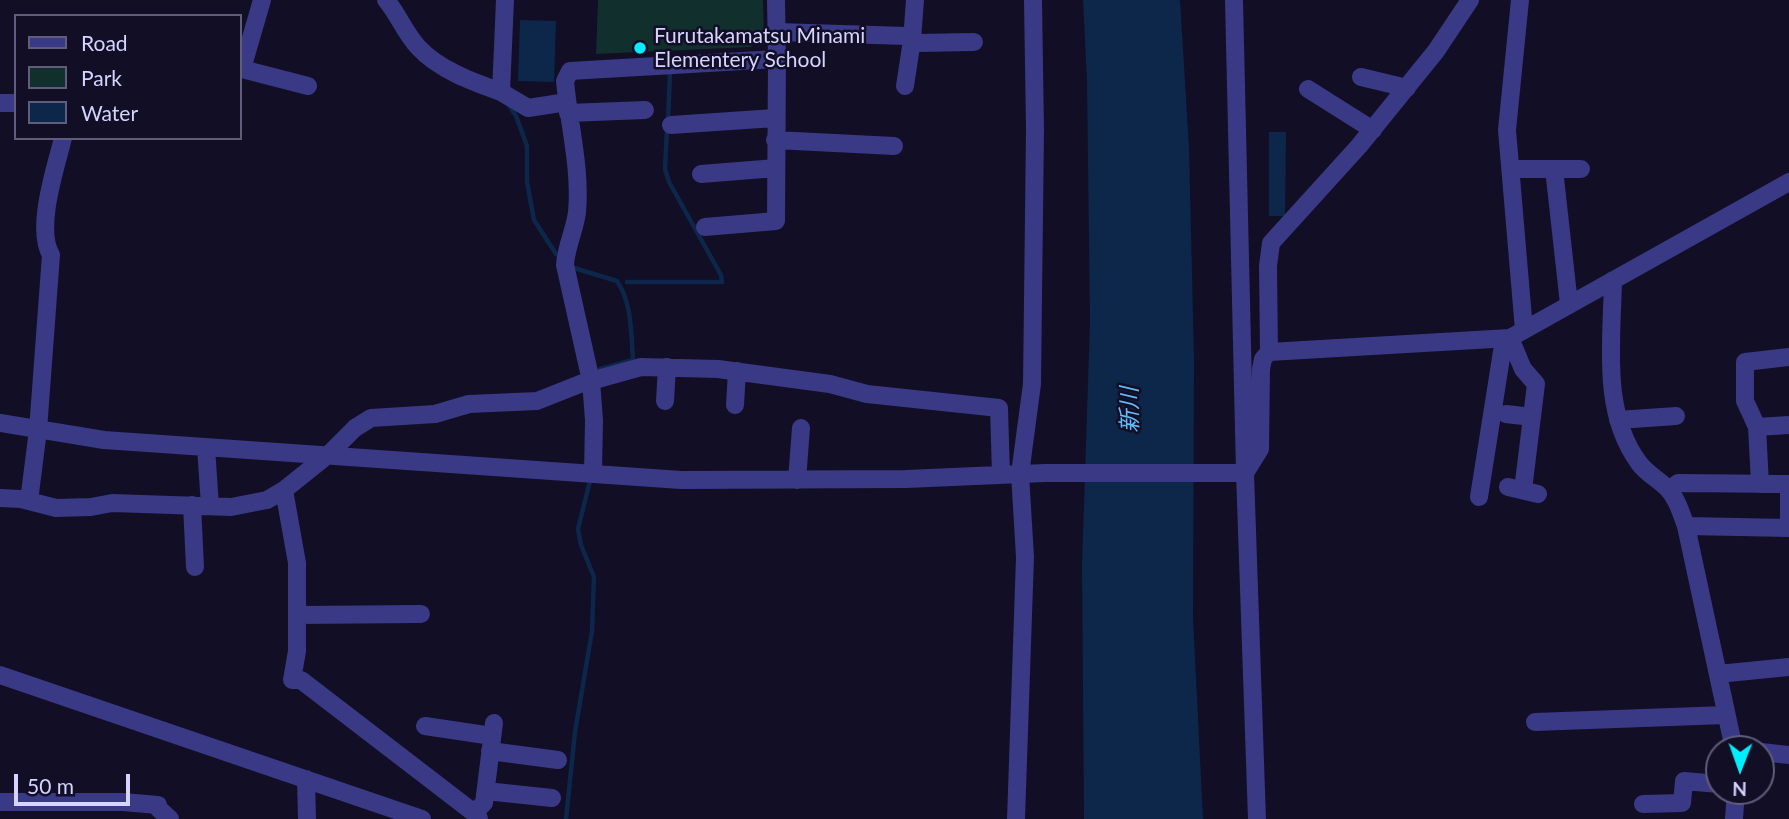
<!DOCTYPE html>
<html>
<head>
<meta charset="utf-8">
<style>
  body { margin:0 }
  #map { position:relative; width:1789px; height:819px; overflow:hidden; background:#110e25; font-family:Lato,sans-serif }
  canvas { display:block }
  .legend { position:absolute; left:14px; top:14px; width:228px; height:126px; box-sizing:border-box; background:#110e25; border:2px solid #605d7c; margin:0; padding:9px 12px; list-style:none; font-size:21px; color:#d6d3ff }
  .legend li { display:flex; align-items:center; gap:14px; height:35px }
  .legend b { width:35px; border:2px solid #605d7c }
  .north { position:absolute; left:1705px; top:735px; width:70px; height:70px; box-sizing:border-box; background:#110e25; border:2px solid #605d7c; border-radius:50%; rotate:181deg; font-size:19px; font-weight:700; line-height:28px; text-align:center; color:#d6d3ff }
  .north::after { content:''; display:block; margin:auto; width:24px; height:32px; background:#00eefe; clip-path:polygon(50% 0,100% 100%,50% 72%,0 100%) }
  .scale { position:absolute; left:14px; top:774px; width:116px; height:32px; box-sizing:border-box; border:4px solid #d6d3ff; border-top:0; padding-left:9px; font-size:21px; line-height:24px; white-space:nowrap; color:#d6d3ff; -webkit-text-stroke:5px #110e25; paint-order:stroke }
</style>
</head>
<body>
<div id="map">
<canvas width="1789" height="819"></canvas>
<ul class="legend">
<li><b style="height:9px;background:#393985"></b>Road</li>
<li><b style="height:19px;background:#112f2d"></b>Park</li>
<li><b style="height:19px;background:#0d274b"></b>Water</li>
</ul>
<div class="north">N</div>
<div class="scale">50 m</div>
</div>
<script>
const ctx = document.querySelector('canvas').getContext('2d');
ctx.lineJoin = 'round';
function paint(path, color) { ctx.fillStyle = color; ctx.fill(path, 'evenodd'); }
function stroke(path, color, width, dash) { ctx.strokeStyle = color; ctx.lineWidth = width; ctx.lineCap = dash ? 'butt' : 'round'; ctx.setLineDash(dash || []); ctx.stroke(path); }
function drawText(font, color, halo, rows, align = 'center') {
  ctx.font = font + ' Lato,"Noto Sans JP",sans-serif'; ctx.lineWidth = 5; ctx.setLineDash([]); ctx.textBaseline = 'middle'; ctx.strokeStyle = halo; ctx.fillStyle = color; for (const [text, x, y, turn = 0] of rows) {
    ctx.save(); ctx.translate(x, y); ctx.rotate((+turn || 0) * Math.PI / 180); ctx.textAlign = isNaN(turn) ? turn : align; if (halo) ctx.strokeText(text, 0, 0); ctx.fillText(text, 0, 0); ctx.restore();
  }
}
const green = new Path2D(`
  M598 0H763L764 36 751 47 596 54Z`);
const water = new Path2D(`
  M1083 0H1180L1189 148 1194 359 1193 618 1203 819H1084L1082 564 1090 322 1087 81Z
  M520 20 556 21 554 82 518 81Z
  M1269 132H1286L1285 216H1269Z`);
const stream = new Path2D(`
  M509 105 516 116 527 146V182L534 220 556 254
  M668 121 670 72
  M574 268 617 281C632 303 631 333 633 360L600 369
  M627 282H722L721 275 669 182 665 169 667 129
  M566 819 575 732 592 631 594 577 581 545 578 529 590 481`);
const minor = new Path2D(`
  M262 0 242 69 308 86
  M386 0C398 14 405 33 418 47 439 70 473 82 501 92
  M505 0 501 92 528 108 567 102
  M1234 0 1245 473 1257 819
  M1520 0 1507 130 1524 330
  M777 32 907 36 916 43 974 42
  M1361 77 1407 88
  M905 86 912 40 915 0
  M1308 89 1373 130
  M0 103H16
  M568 113 645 110
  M671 125 775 118
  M775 140 894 146
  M1511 169H1581
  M1554 169 1569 304
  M701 174 776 168
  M705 227 776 221 777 59
  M1613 280C1612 340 1601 412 1639 463 1646 473 1658 479 1667 488 1677 498 1681 513 1686 526L1734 749
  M1510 338 1523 369 1536 384 1523 490
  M1269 352 1268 266 1271 243 1359 146 1436 51 1470 0
  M665 401 667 367
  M735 405 737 371
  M1506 414 1532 417
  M1618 420 1676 416
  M0 423 104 440 681 480 906 479 1045 473H1245
  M1757 427 1789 425
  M206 447 210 506
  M593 473 594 420 591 381 565 265C566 246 575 230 577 212 581 169 569 125 565 81L570 71 777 59 776 0
  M1245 473 1260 449 1261 369 1263 359 1269 352 1510 338 1789 182
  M797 480 801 428
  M1760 484 1757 427 1745 401V362L1789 357
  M1508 487 1538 494
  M1669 490 1678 483 1789 484V528
  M1479 497 1504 339
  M0 498 21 499 56 508 91 507 112 503 231 507 267 500 284 490
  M29 501 38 430 51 255C35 228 56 167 63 138
  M192 505 195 567
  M1686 526 1789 528
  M298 615 421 614
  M1718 674 1789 667
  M0 675 422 819
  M1535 722 1725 715
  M425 726 492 736
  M490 751 558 760
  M1761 752 1789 755
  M306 779 307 819
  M486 791 552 798
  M0 802H123L158 805 159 809 170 819
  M1643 804 1682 803 1684 781 1719 784
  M474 813 484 803 494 723
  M479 819 478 816 301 680H292L297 651V563L284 490 329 454 355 428 371 418 435 414 469 404 537 401 580 384 641 367 718 369 830 384 867 394 999 408 1001 475
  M1016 819 1025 557 1020 474 1032 384 1035 129 1033 0
  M1734 819 1736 791`);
const markers = [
  [640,48,7,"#00eefe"]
];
const poiNames = [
  ["Furutakamatsu Minami",654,36],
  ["Elementery School",654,60]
];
const waterNames = [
  ["新川",1130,410,-91]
];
paint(green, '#112f2d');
paint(water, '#0d274b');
stroke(stream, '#0d274b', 4.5);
stroke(minor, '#393985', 18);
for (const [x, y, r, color] of markers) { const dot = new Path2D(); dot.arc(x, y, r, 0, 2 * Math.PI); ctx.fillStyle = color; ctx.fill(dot); stroke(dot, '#110e25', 2.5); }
drawText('21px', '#d6d3ff', '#110e25', poiNames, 'left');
drawText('italic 23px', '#61bcff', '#110e25', waterNames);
</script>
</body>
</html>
